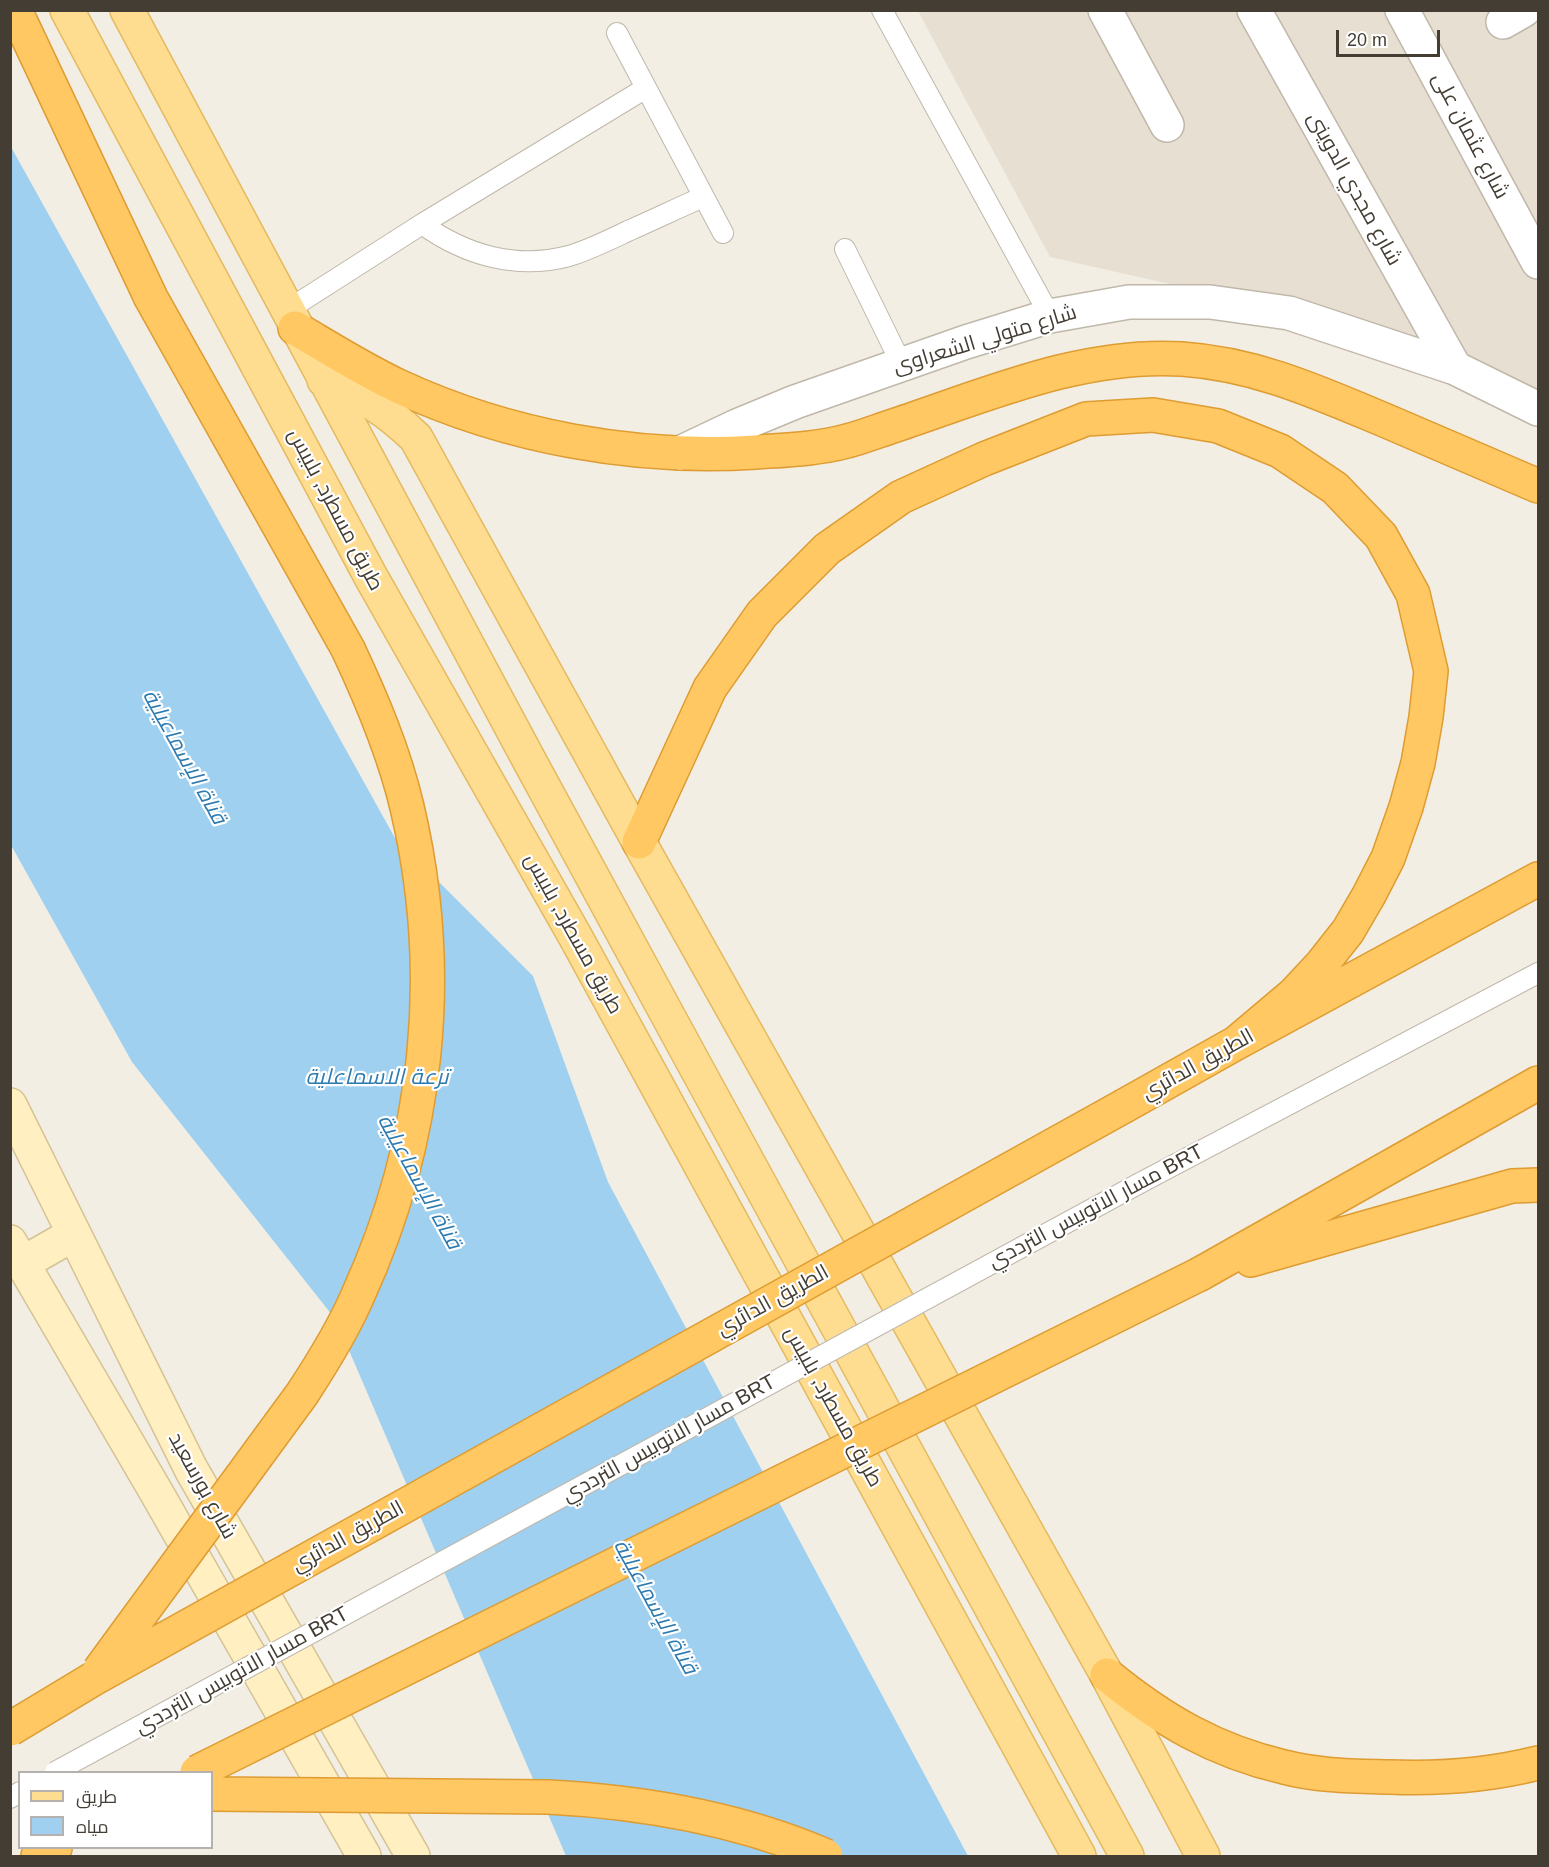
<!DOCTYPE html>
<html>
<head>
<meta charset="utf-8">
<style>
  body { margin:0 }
  #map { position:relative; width:1549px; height:1867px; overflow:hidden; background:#f2eee4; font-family:Helvetica,Cairo,sans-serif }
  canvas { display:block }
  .frame { position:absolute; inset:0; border:12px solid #443d34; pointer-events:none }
  .legend { position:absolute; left:18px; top:1771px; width:195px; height:78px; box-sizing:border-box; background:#fff; border:2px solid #b4b1ae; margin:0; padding:8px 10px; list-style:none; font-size:18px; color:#443d34 }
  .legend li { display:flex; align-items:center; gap:12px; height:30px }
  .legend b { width:30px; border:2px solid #b4b1ae }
  .scale { position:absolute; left:1336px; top:30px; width:104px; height:27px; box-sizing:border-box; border:3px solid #443d34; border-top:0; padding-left:8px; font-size:18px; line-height:21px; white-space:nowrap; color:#443d34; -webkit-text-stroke:4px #fff; paint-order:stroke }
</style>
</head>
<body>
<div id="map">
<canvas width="1549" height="1867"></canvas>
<div class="frame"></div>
<ul class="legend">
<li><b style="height:8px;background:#ffdd90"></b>طريق</li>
<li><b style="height:16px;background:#9fd0f0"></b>مياه</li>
</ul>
<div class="scale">20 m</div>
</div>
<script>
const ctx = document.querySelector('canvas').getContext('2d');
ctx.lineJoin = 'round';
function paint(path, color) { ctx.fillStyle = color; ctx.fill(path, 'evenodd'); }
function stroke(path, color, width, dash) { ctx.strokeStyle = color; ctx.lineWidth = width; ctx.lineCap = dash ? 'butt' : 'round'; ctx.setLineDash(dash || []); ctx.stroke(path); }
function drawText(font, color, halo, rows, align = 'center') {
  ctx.font = font + ' Helvetica,Cairo,sans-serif'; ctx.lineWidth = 4.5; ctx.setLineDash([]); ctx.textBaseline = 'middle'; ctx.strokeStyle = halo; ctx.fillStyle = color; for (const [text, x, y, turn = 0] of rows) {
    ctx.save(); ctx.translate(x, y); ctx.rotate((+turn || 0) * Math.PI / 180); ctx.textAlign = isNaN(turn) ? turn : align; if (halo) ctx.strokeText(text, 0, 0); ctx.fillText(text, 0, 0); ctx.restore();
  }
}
const residential = new Path2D(`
  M918 11H1538V398L1325 319 1050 257Z`);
const water = new Path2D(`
  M10 145 395 838 533 976 608 1182 968 1856H566L336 1320 132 1062 11 845Z`);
const lane = new Path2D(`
  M882 10 1050 316
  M617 33 723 233
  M422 224C465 255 516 270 569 256 589 250 609 240 628 231 653 220 678 208 703 197
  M845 249 902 365
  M286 311 422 224 646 88
  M1140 1183 1538 973
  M10 1798 20 1792`);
const street = new Path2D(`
  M1105 10 1167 125
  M1254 10 1455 368
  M1402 10 1538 262
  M1503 22 1524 10
  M680 453 737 426 795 402 966 342 1050 316 1129 302H1210L1289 313 1455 368 1538 409`);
const secondary = new Path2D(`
  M10 1105 191 1469 413 1856
  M10 1242 155 1490 364 1856
  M23 1263 74 1234`);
const primary = new Path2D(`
  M67 10 371 577 575 936 1079 1856
  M127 10C313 362 502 711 692 1060 837 1326 981 1592 1127 1856
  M324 380C362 394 387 410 416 438L639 842 1107 1675 1203 1856`);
const highway = new Path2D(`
  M15 10 151 298 348 649
  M295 328C329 348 362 369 398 386 508 437 635 460 756 452 785 450 818 449 847 441 863 437 880 430 896 425 989 394 1082 353 1182 359 1255 364 1315 391 1382 419 1434 441 1486 464 1538 486
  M639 842 710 688 762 614 827 549 901 497 984 459 1086 419 1153 415 1218 426 1280 451 1335 488 1381 536 1413 594 1431 671 1426 717 1418 763 1406 807 1388 858 1369 895 1348 931 1322 964 1294 994 1236 1043
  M1124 1106 1236 1043 1538 879
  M1251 1260 1512 1186 1538 1185
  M1200 1274 1538 1083
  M1107 1675C1162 1720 1215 1751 1284 1767 1318 1776 1354 1776 1389 1777 1439 1779 1490 1775 1538 1763
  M38 1856 55 1848`);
const laneBridge = new Path2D(`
  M55 1772 1140 1183`);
const highwayBridge = new Path2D(`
  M99 1671 302 1394C323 1362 343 1330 358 1295 429 1140 446 972 407 807 394 752 372 700 348 649
  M10 1729 93 1679 1124 1106
  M197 1772 1200 1274
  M212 1794 548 1797C644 1802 738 1818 826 1856`);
const streetNames = [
  ["شارع عثمان على",1470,136,62],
  ["شارع مجدي الدوينى",1354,189,61],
  ["شارع متولي الشعراوى",985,340,-17],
  ["طريق مسطرد, بلبيس",335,510,62],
  ["طريق مسطرد, بلبيس",573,934,61],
  ["الطريق الدائري",1198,1065,-29],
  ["مسار الاتوبيس الترددي BRT",1096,1207,-28],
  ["الطريق الدائري",773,1301,-29],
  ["طريق مسطرد, بلبيس",833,1407,61],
  ["مسار الاتوبيس الترددي BRT",669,1439,-29],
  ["شارع بورسعيد",202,1486,61],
  ["الطريق الدائري",348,1537,-29],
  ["مسار الاتوبيس الترددي BRT",242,1671,-29]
];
const waterNames = [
  ["قناة الإسماعيلية",184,757,61],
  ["ترعة الاسماعلية",377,1078],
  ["قناة الإسماعيلية",419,1182,61],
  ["قناة الإسماعيلية",655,1607,61]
];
paint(residential, '#e6dfd2');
paint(water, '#9fd0f0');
stroke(lane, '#c0b8aa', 22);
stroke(street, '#c0b8aa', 36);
stroke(secondary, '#d6c395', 36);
stroke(primary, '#e4ba60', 36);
stroke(highway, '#de9c32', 36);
stroke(lane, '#fff', 20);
stroke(street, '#fff', 33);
stroke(secondary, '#ffefc1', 33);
stroke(primary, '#ffdd90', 33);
stroke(highway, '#ffc862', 33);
stroke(laneBridge, '#c0b8aa', 22, []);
stroke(highwayBridge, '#de9c32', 36, []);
stroke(laneBridge, '#fff', 20);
stroke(highwayBridge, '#ffc862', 33);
drawText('21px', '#443d34', '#fff', streetNames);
drawText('italic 22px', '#2d7bb0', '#fff', waterNames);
</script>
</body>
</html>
